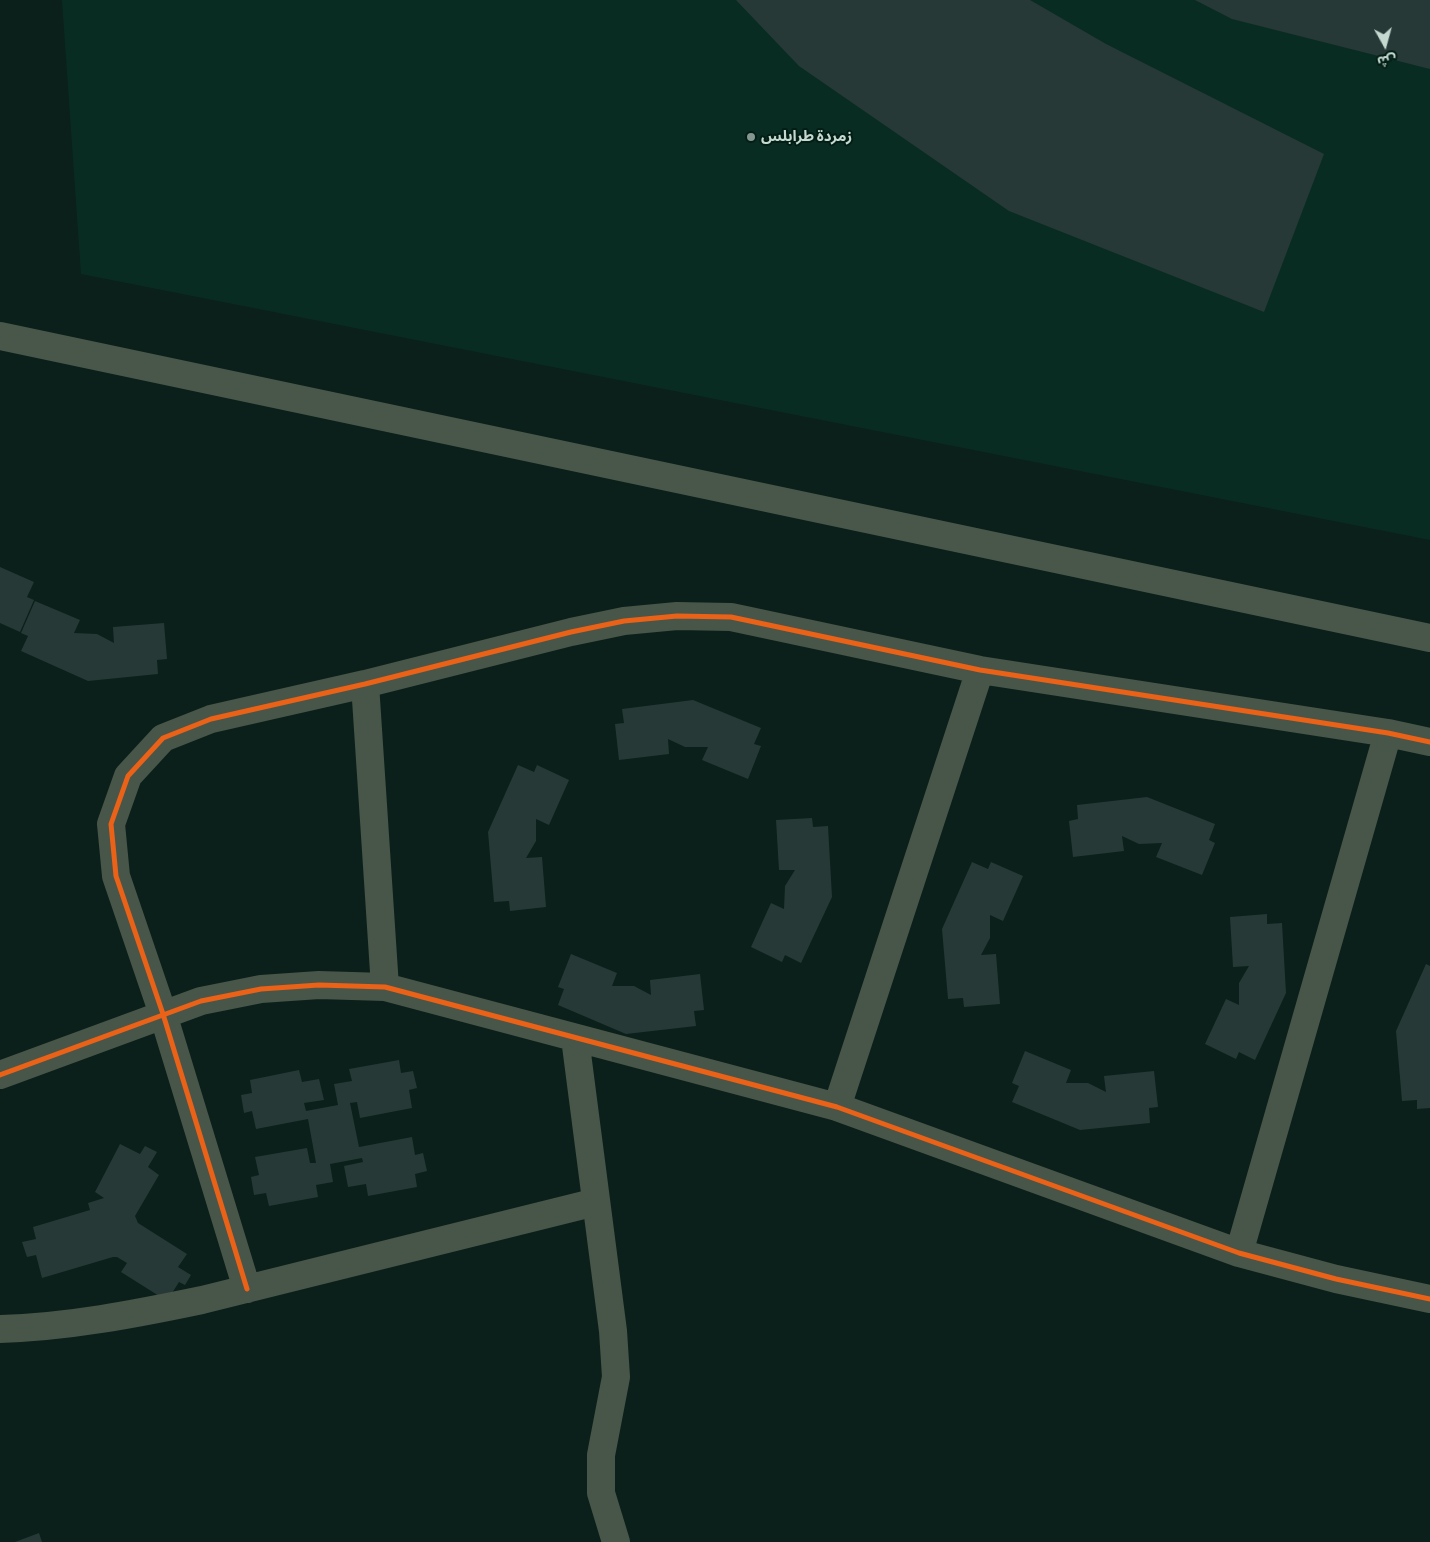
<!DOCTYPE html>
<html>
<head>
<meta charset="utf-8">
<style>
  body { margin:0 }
  #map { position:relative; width:1430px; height:1542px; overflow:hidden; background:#0b201a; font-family:Bitter,"Noto Sans Arabic",serif }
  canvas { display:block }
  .north { position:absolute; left:1360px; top:20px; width:50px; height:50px; -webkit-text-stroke:4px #021e15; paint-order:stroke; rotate:173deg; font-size:14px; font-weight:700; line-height:20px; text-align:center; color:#c5d9d1 }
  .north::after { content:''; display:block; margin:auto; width:18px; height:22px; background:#c5d9d1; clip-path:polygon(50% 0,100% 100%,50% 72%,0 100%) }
</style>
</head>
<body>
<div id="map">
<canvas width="1430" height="1542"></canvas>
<div class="north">ش</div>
</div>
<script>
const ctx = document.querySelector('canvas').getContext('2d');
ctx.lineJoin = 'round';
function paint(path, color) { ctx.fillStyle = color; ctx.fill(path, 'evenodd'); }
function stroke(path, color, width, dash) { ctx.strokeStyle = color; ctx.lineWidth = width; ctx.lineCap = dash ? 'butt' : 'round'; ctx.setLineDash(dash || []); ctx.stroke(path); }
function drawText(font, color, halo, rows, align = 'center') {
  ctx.font = font + ' Bitter,"Noto Sans Arabic",serif'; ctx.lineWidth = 4; ctx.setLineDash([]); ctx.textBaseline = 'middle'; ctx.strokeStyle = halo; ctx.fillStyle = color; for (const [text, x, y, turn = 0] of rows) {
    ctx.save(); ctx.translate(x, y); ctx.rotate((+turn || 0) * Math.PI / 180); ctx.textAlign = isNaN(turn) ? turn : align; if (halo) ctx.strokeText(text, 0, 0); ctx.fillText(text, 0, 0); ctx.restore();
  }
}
const built = new Path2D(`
  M62 0H1430V540L81 274Z`);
const building = new Path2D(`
  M736 0H1030L1106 44 1324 154 1264 312 1009 211 799 66Z
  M1195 0H1430V69L1232 19Z
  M0 567 34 582 27 597 34 600 20 632 0 623Z
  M35 601 80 620 74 633 97 634 114 643 113 627 164 623 167 659 157 660 158 674 88 681 21 651 28 636 21 633Z
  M693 700 761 728 754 744 761 746 748 779 702 760 708 747H685L668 739 669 754 619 760 615 724 624 723 622 709Z
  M518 765 534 772 537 765 569 780 549 825 536 819V841L526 858 542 857 546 907 510 911 509 901 494 902 488 832Z
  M1147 797 1215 824 1209 840 1215 843 1202 875 1156 857 1162 843 1139 844 1122 836 1124 851 1073 857 1069 821 1078 819 1077 805Z
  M812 818 813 827 828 826 832 897 801 963 785 955 782 962 751 947 771 903 784 909 785 886 795 870H779L776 820Z
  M972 862 988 869 991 862 1023 876 1003 921 990 915V938L981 955 996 954 1000 1004 964 1007 963 998 948 999 942 929Z
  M1267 914V924L1282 923 1286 993 1255 1060 1239 1052 1236 1059 1205 1044 1226 999 1239 1005V983L1249 966 1233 967 1230 917Z
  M571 954 617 973 612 986H634L651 995 650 980 700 974 704 1010 694 1011 696 1026 626 1034 558 1005 564 989 558 987Z
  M1426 964 1430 966V1108L1417 1109V1100L1402 1101 1396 1031Z
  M1025 1051 1071 1070 1066 1083H1088L1106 1092 1104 1076 1154 1071 1158 1107 1149 1108 1150 1123 1080 1130 1012 1102 1019 1086 1012 1083Z
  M399 1060 401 1073 413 1071 417 1088 409 1090 412 1108 360 1118 357 1102 350 1103 359 1147 412 1137 415 1155 423 1153 427 1171 415 1174 417 1187 368 1196 366 1184 348 1187 344 1166 363 1162 362 1158 330 1164 333 1182 316 1185 318 1197 269 1206 266 1193 254 1195 251 1177 259 1175 255 1157 307 1148 310 1163H316L308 1119 256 1129 252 1111 244 1113 241 1095 252 1093 250 1080 299 1070 302 1082 319 1079 324 1100 304 1103 306 1111 338 1105 334 1084 352 1081 349 1069Z
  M120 1144 140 1154 145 1146 157 1152 148 1167 159 1175 135 1216 138 1223 187 1254 178 1267 191 1275 185 1285 179 1282 167 1301 121 1272 127 1263 117 1257H113L42 1278 36 1255 27 1257 22 1242 36 1239 33 1227 90 1210 88 1203 104 1198 95 1192Z
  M39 1533 42 1542H15Z`);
const street = new Path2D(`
  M365 684 385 987
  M575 1038 613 1331 616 1377 601 1455V1493L616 1542
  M0 1075 201 1001 261 989 319 985 385 987 837 1107 1239 1253 1336 1279 1430 1299
  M837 1107 980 670
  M1239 1253 1388 733
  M247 1289 163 1014 116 876 111 824 128 776 163 738 211 719 365 684 571 632 624 621 677 616 731 617 980 670 1388 733 1430 742
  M0 1329C68 1327 135 1314 202 1300L596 1202`);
const secondary = new Path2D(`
  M0 336 1430 638`);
const cycleway = new Path2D(`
  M0 1075 201 1001 261 989 319 985 385 987 837 1107 1239 1253 1336 1279 1430 1299
  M247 1289 163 1014 116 876 111 824 128 776 163 738 211 719 365 684 571 632 624 621 677 616 731 617 980 670 1388 733 1430 742`);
const markers = [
  [751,137,5,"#849891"]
];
const poiNames = [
  ["زمردة طرابلس",761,137]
];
paint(built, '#092c22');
paint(building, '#263936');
stroke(street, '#485549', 28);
stroke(secondary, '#48574a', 28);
stroke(cycleway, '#ea6118', 5);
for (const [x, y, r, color] of markers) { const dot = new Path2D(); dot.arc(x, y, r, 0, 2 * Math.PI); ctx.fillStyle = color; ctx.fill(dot); stroke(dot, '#021e15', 2); }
drawText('bold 15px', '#c5d9d1', '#021e15', poiNames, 'left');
</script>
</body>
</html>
